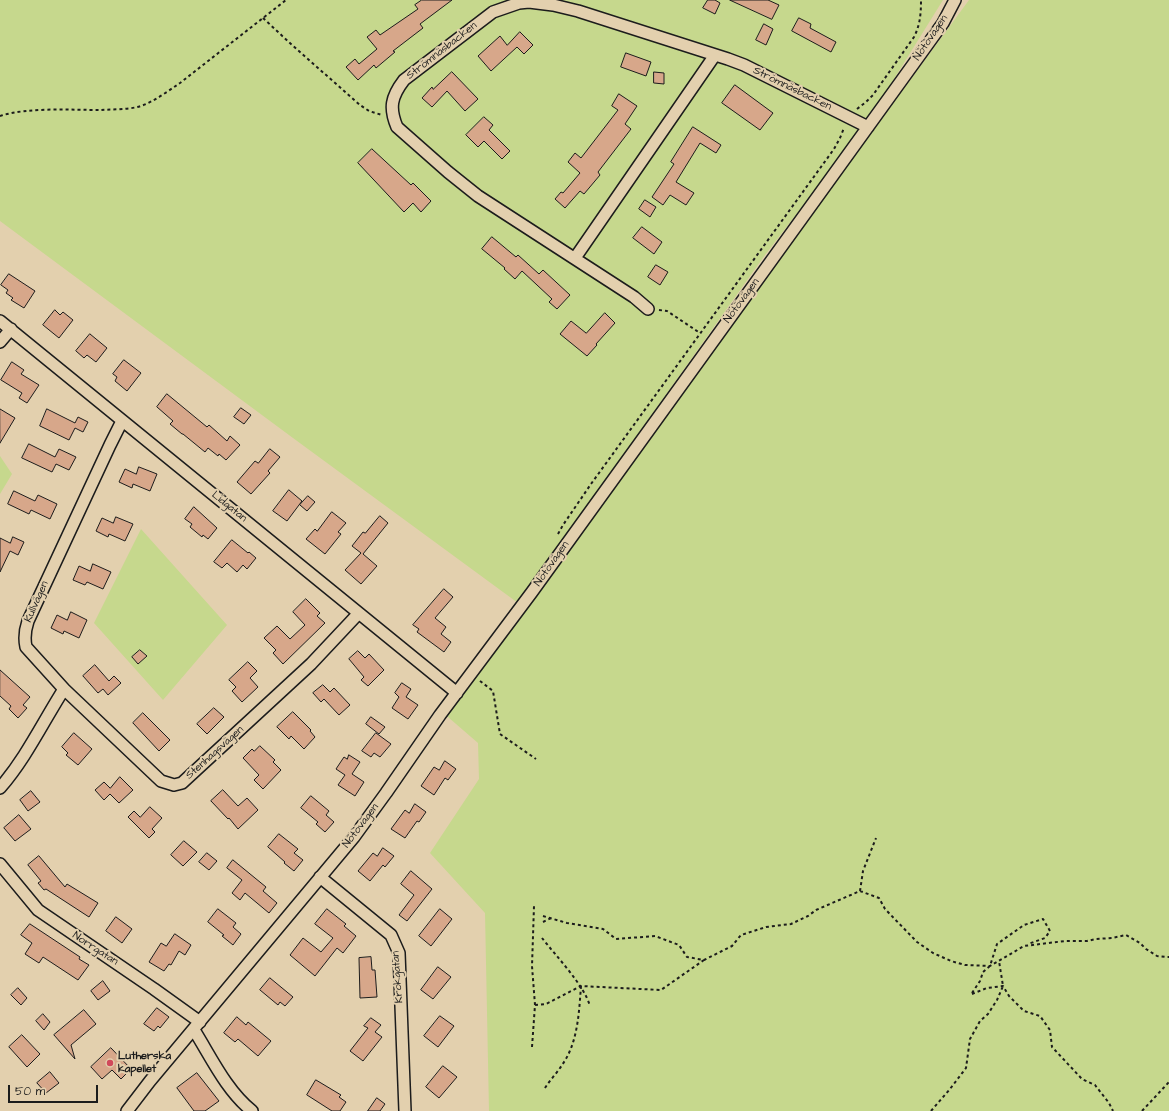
<!DOCTYPE html>
<html>
<head>
<meta charset="utf-8">
<style>
  body { margin:0 }
  #map { position:relative; width:1169px; height:1111px; overflow:hidden; background:#e3d0ae; font-family:"Architects Daughter",sans-serif }
  canvas { display:block }
  .scale { position:absolute; left:8px; top:1085px; width:90px; height:18px; box-sizing:border-box; border:2px solid #1c1c1c; border-top:0; padding-left:5px; font-size:12px; line-height:14px; white-space:nowrap; color:#1c1c1c; -webkit-text-stroke:3px #e3d0ae; paint-order:stroke }
</style>
</head>
<body>
<div id="map">
<canvas width="1169" height="1111"></canvas>
<div class="scale">50 m</div>
</div>
<script>
const ctx = document.querySelector('canvas').getContext('2d');
ctx.lineJoin = 'round';
function paint(path, color) { ctx.fillStyle = color; ctx.fill(path, 'evenodd'); }
function stroke(path, color, width, dash) { ctx.strokeStyle = color; ctx.lineWidth = width; ctx.lineCap = dash ? 'butt' : 'round'; ctx.setLineDash(dash || []); ctx.stroke(path); }
function drawText(font, color, halo, rows, align = 'center') {
  ctx.font = font + ' "Architects Daughter",sans-serif'; ctx.lineWidth = 4; ctx.setLineDash([]); ctx.textBaseline = 'middle'; ctx.strokeStyle = halo; ctx.fillStyle = color; for (const [text, x, y, turn = 0] of rows) {
    ctx.save(); ctx.translate(x, y); ctx.rotate((+turn || 0) * Math.PI / 180); ctx.textAlign = isNaN(turn) ? turn : align; if (halo) ctx.strokeText(text, 0, 0); ctx.fillText(text, 0, 0); ctx.restore();
  }
}
const green = new Path2D(`
  M0 0H943L866 124 765 255 518 603 293 438 0 221Z
  M969 0H1169V1111H489L485 913 430 853 479 779 478 743 441 711 533 594Z
  M0 456 12 474 0 494Z
  M141 529 227 625 163 700 94 623Z`);
const building = new Path2D(`
  M422 0H452L420 24 423 28 393 51 395 52 376 68 374 65 358 80 346 67 355 59 359 64 377 49 367 37 376 30 380 35 418 9 415 5Z
  M708 0H715L720 3 715 14 703 8Z
  M730 0H768L779 5 772 19Z
  M799 18 811 24 810 28 836 42 831 52 792 31Z
  M764 24 773 29 766 45 756 40Z
  M520 32 533 45 524 54 517 47 491 71 478 56 500 36 507 45Z
  M626 53 651 62 646 76 621 67Z
  M452 72 478 99 465 111 447 91 432 107 422 98 432 87 433 89Z
  M654 72 664 73V84L654 83Z
  M735 85 773 113 760 130 722 103Z
  M619 94 637 106 625 124 631 129 598 172 600 175 584 194 580 191 565 208 555 199 561 192 563 193 580 173 568 162 575 153 581 158 618 110 612 106Z
  M484 117 493 125 489 130 510 151 502 159 484 141 478 147 466 135Z
  M693 127 721 145 716 153 700 143 676 182 694 193 686 205 670 195 663 205 652 197 674 164 671 162Z
  M372 149 411 185 413 183 431 201 421 212 413 203 404 212 358 163Z
  M645 200 656 207 650 217 639 209Z
  M642 227 662 242 654 254 633 238Z
  M492 237 516 257 518 255 539 274 543 270 570 295 557 309 549 302 552 299 522 271 515 279 504 269 505 268 482 249Z
  M656 265 668 272 660 285 648 277Z
  M9 274 35 291 24 308 11 300 13 298 6 293 8 290 1 285Z
  M55 310 60 315 63 312 73 320 59 338 43 325Z
  M605 313 615 323 596 344 597 345 587 356 560 334 571 321 586 333Z
  M90 334 107 348 96 362 87 355 84 358 76 351Z
  M124 360 141 373 127 391 115 381 117 377 113 374Z
  M12 362 24 370 21 374 39 385 27 403 19 398 22 393 1 380Z
  M167 394 207 427 209 425 227 441 230 436 240 445 226 460 219 454 218 456 208 448 205 452 183 434H182L170 424 173 421 157 407Z
  M241 408 251 415 244 424 234 417Z
  M0 409 15 418 0 443Z
  M47 409 75 423 78 417 88 422 83 432 75 428 69 440 40 426Z
  M29 444 55 457 59 449 76 457 69 470 56 464 52 472 22 458Z
  M270 449 280 457 268 471 270 473 251 494 237 482 255 461 258 463Z
  M139 467 157 474 150 491 133 484 132 488 119 482 125 469 136 474Z
  M289 490 302 501 287 521 273 511Z
  M14 491 35 501 38 495 57 504 50 519 31 510 29 514 8 504Z
  M308 496 315 502 307 511 300 505Z
  M194 507 217 528 208 539 203 535 202 537 190 527 192 524 185 519Z
  M332 512 346 523 338 532 341 534 325 554 306 539 315 529 317 531Z
  M380 516 388 523 363 554 377 566 361 584 345 570 361 553 352 546 363 532 365 533Z
  M116 517 133 524 125 541 109 534 108 537 96 531 102 518 113 523Z
  M13 537 24 542 18 555 10 551 0 572V538L10 543Z
  M232 540 248 553 249 552 256 558 247 569 243 565 237 572 227 563 222 568 214 562Z
  M93 564 111 572 103 589 87 582 85 585 73 580 79 566 90 571Z
  M444 589 453 597 435 618 446 627 441 634 451 642 444 652 417 632 419 629 413 625Z
  M306 599 320 613 317 616 325 623 283 664 273 653 276 650 264 638 277 626 290 639 305 625 293 612Z
  M71 612 87 620 79 638 64 631 63 634 51 628 57 615 67 620Z
  M140 650 147 656 138 664 132 657Z
  M358 651 365 658 369 654 384 670 368 686 361 680 364 677 349 659Z
  M248 662 257 671 250 678 258 687 242 702 232 691 236 687 229 680Z
  M95 665 109 681 114 676 121 683 108 695 103 689 98 693 83 676Z
  M0 670 30 697 23 705 27 708 18 718 9 709 11 706 0 696Z
  M402 683 411 689 406 697 418 705 408 719 392 708 399 697 395 693Z
  M323 685 330 692 334 688 350 705 339 715 324 699 321 702 313 693Z
  M214 708 224 717 207 734 197 724Z
  M293 712 311 730 310 731 315 737 304 749 291 736 289 739 277 727Z
  M143 713 170 740 159 751 133 723Z
  M371 717 385 727 379 734 366 724Z
  M74 733 92 749 78 765 66 755 68 753 62 747Z
  M376 733 391 744 380 757 374 753 371 757 362 751Z
  M260 746 275 760 273 762 281 770 263 789 254 780 259 775 243 758 252 749 254 751Z
  M349 755 360 762 352 774 364 782 355 796 338 785 345 775 336 769 344 757 347 759Z
  M445 761 456 769 448 780 445 778 434 795 421 786 434 767 439 770Z
  M120 777 133 790 119 803 110 794 104 800 95 790 104 782 110 788Z
  M223 790 238 806 247 798 258 810 238 829 229 818 228 819 211 801Z
  M31 791 40 802 28 811 20 800Z
  M311 796 329 811 326 815 334 822 325 832 316 824 318 822 301 808Z
  M415 804 426 812 419 822 417 821 405 838 391 829 405 810 409 813Z
  M150 807 162 818 152 829 155 832 149 838 128 817 134 811 140 817Z
  M19 815 31 829 15 841 4 828Z
  M279 834 298 849 294 853 303 860 294 871 284 863 285 862 268 847Z
  M184 841 197 852 183 866 171 855Z
  M383 848 394 856 385 867 383 865 370 881 358 871 373 853 377 856Z
  M207 853 217 861 209 870 199 862Z
  M39 856 65 887 67 884 98 903 89 917 46 889 44 890 38 883 41 881 28 865Z
  M233 860 266 887 263 891 277 903 269 913 245 893 240 900 232 893 242 880 227 868Z
  M411 871 432 889 407 921 399 915 414 895 401 884Z
  M218 909 236 923 233 927 241 934 233 945 222 936 224 935 208 922Z
  M327 909 346 924 344 926 356 936 343 953 337 948 315 976 290 955 303 938 321 952 333 938 315 924Z
  M440 909 452 919 431 946 419 936Z
  M116 917 132 929 122 943 106 931Z
  M30 924 80 957 79 959 89 965 78 980 43 957 39 963 25 954 32 943 21 935Z
  M175 934 191 945 185 955 179 951 171 965 169 964 164 971 149 962 161 943 166 946Z
  M371 957 372 970H375L377 997 360 998 359 958Z
  M438 967 451 977 433 999 421 990Z
  M270 978 293 997 285 1006 280 1002 278 1005 260 990Z
  M103 981 110 991 98 1000 91 991Z
  M18 988 27 998 21 1005 11 995Z
  M157 1008 169 1017 160 1028 158 1026 154 1031 144 1024Z
  M84 1010 96 1024 71 1045 75 1059 54 1035Z
  M43 1014 50 1022 44 1030 36 1021Z
  M440 1016 454 1026 438 1047 424 1036Z
  M237 1017 246 1025 248 1022 271 1041 258 1056 238 1039 235 1042 224 1033Z
  M371 1018 381 1025 375 1032 382 1037 363 1061 350 1051 368 1028 364 1026Z
  M22 1035 40 1054 27 1067 9 1047Z
  M111 1048 131 1069 121 1079 112 1070 102 1079 91 1067Z
  M443 1066 457 1077 439 1098 426 1087Z
  M50 1072 59 1083 46 1093 37 1083Z
  M197 1073 219 1101 205 1111H194L177 1088Z
  M316 1080 341 1095 339 1097 346 1102 340 1111H332L307 1095Z
  M377 1098 385 1104 380 1111H368Z`);
const path = new Path2D(`
  M263 18 292 45 360 105 369 111 382 115
  M857 109 866 102 873 95 914 37C920 25 921 14 921 0
  M0 116C28 107 71 110 101 110 114 109 128 110 141 106 155 101 168 91 180 83L286 0
  M659 310 667 311 700 333
  M558 534 563 525 591 484 834 149 840 138 844 128
  M480 681 493 691 500 734 536 759
  M860 891 863 871 876 838
  M543 916 567 923 603 929 616 939 655 936 679 945 687 957 704 960 732 946 741 935 766 927 791 924 808 916 816 910 860 891 879 898 885 909 917 942 933 953 951 961 965 965 990 966 1024 946 1065 941H1087L1096 939 1112 938 1126 935 1140 943 1146 949 1157 956 1167 957H1169
  M543 922 551 918
  M542 938C556 956 584 985 590 1006
  M972 993 980 981 983 972 990 966 997 944 1024 925 1043 919 1050 931 1045 938 1028 944
  M972 994 987 988 1003 986 1009 996 1024 1011 1040 1016 1050 1030 1052 1047 1082 1079 1095 1085 1109 1103 1113 1111
  M535 1005 546 1004 581 986 661 990 704 960
  M532 1047 535 1005 532 966 534 906
  M545 1088C550 1080 557 1073 562 1065 578 1043 579 1012 581 986
  M931 1111 950 1089 966 1068 970 1039 980 1021 988 1014 997 1000 1003 986 999 961
  M1142 1111 1169 1082`);
const minor = new Path2D(`
  M575 258 715 55
  M648 309 634 297 478 196 448 172 397 127C389 108 391 97 404 80L493 12 519 3 529 2 553 5 578 11 728 59 744 65 868 127
  M0 321 457 693
  M0 342 11 329
  M64 689 161 781 174 785 182 783 311 664 358 614
  M0 788C26 758 43 722 64 689L26 647C24 638 25 630 28 621L110 445 122 421
  M0 864 38 910 154 989 200 1022
  M320 877 391 935 399 953 405 1111
  M194 1030C211 1057 226 1090 252 1111
  M127 1111 150 1081 354 837 386 793 440 715 532 592 943 23 955 0`);
const markers = [
  [110,1063,4,"#d1495b"]
];
const streetNames = [
  ["Nötövägen",931,38,-56],
  ["Strömnäsbacken",442,51,-38],
  ["Strömnäsbacken",792,89,26],
  ["Nötövägen",742,301,-54],
  ["Lidgatan",229,507,39],
  ["Nötövägen",552,564,-55],
  ["Kullvägen",37,602,-66],
  ["Stenhagsvägen",215,753,-42],
  ["Nötövägen",361,826,-53],
  ["Norrgatan",95,949,33],
  ["Krokgatan",398,977,-94]
];
const poiNames = [
  ["Lutherska",118,1057],
  ["kapellet",118,1070]
];
paint(green, '#c6d88d');
paint(building, '#d7a78a');
stroke(building, '#1c1c1c', 1);
stroke(minor, '#1c1c1c', 14);
stroke(path, '#1c1c1c', 2, [3, 3]);
stroke(minor, '#e3d0ae', 11);
for (const [x, y, r, color] of markers) { const dot = new Path2D(); dot.arc(x, y, r, 0, 2 * Math.PI); ctx.fillStyle = color; ctx.fill(dot); stroke(dot, '#e3d0ae', 1.5); }
drawText('11px', '#1c1c1c', '#e3d0ae', streetNames);
drawText('bold 11px', '#1c1c1c', '#e3d0ae', poiNames, 'left');
</script>
</body>
</html>
